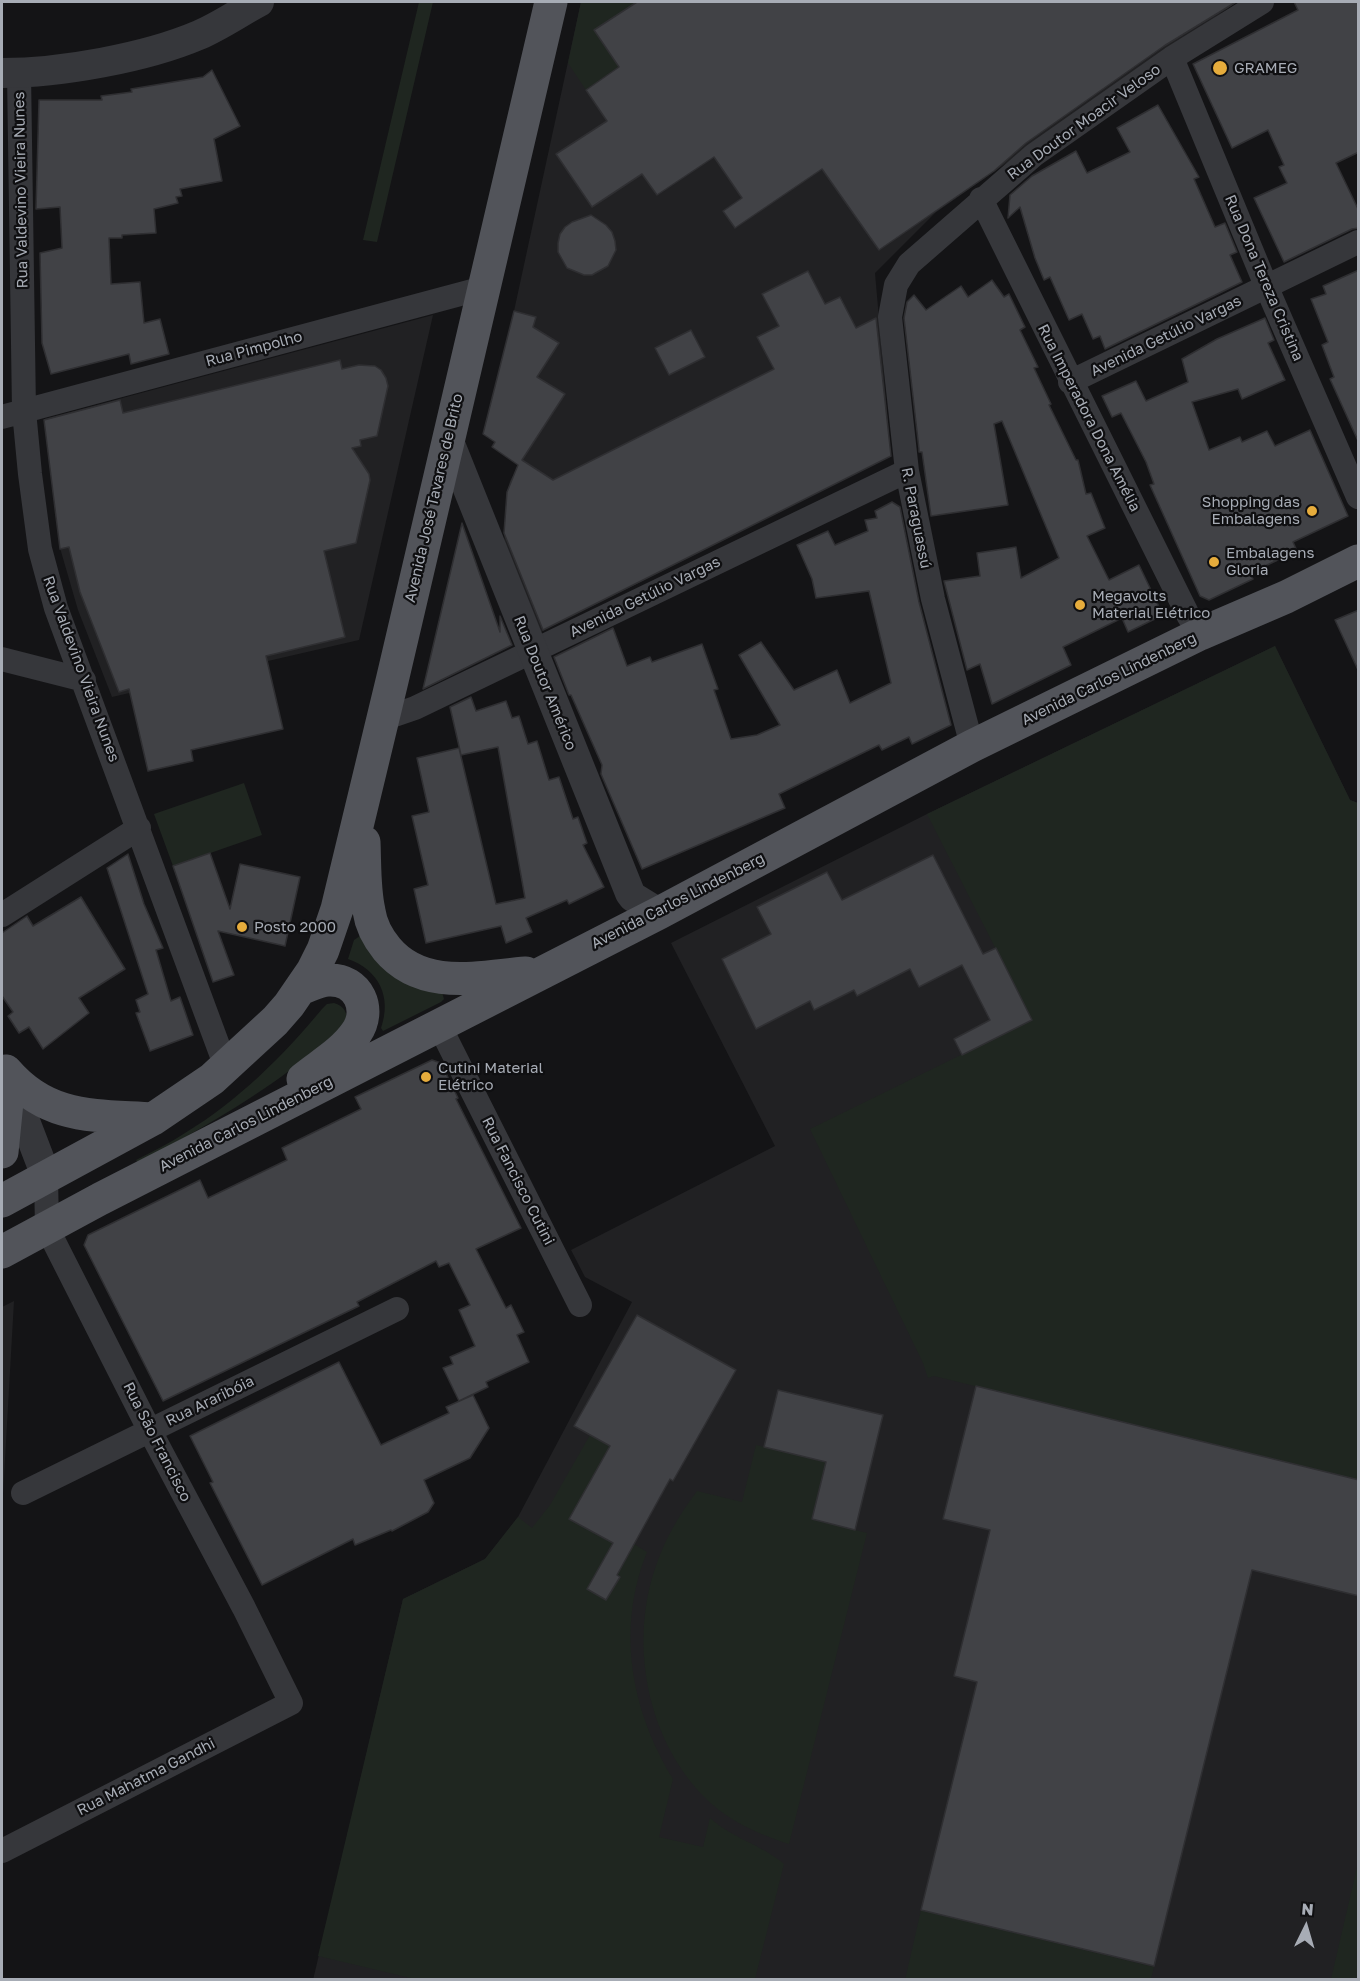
<!DOCTYPE html>
<html>
<head>
<meta charset="utf-8">
<style>
  body { margin:0 }
  #map { position:relative; width:1360px; height:1981px; overflow:hidden; background:#141416; font-family:"Golos Text",sans-serif }
  canvas { display:block }
  .frame { position:absolute; inset:0; border:3px solid #a7acb5; pointer-events:none }
  .north { position:absolute; left:1276px; top:1897px; width:60px; height:60px; -webkit-text-stroke:4px #0f0f11; paint-order:stroke; rotate:5deg; font-size:16px; font-weight:700; line-height:24px; text-align:center; color:#a7acb5 }
  .north::after { content:''; display:block; margin:auto; width:21px; height:27px; background:#a7acb5; clip-path:polygon(50% 0,100% 100%,50% 72%,0 100%) }
</style>
</head>
<body>
<div id="map">
<canvas width="1360" height="1981"></canvas>
<div class="frame"></div>
<div class="north">N</div>
</div>
<script>
const ctx = document.querySelector('canvas').getContext('2d');
ctx.lineJoin = 'round';
function paint(path, color) { ctx.fillStyle = color; ctx.fill(path, 'evenodd'); }
function stroke(path, color, width, dash) { ctx.strokeStyle = color; ctx.lineWidth = width; ctx.lineCap = dash ? 'butt' : 'round'; ctx.setLineDash(dash || []); ctx.stroke(path); }
function drawText(font, color, halo, rows, align = 'center') {
  ctx.font = font + ' "Golos Text",sans-serif'; ctx.lineWidth = 4.5; ctx.setLineDash([]); ctx.textBaseline = 'middle'; ctx.strokeStyle = halo; ctx.fillStyle = color; for (const [text, x, y, turn = 0] of rows) {
    ctx.save(); ctx.translate(x, y); ctx.rotate((+turn || 0) * Math.PI / 180); ctx.textAlign = isNaN(turn) ? turn : align; if (halo) ctx.strokeText(text, 0, 0); ctx.fillText(text, 0, 0); ctx.restore();
  }
}
const built = new Path2D(`
  M581 2H1237L935 213 875 273 891 456 541 632 504 544 507 492 510 481 519 465 492 447 495 442 483 434 514 311Z
  M433 315 359 640 112 697 78 610 60 548 44 419Z
  M1275 646 1350 800 1358 803 1357 1979 313 1980 403 1599 485 1559 518 1517 632 1302 585 1277 571 1250 775 1146 671 943 927 814Z
  M14 1301 6 1442 2 1512V1307Z`);
const green = new Path2D(`
  M419 2H433L377 242 363 240Z
  M581 2H637L594 30 619 67 586 90 568 63Z
  M1275 646 1350 800 1358 803V1480L934 1376 928 1378 923 1363 810 1129 1032 1020 927 814Z
  M244 783 262 835 173 866 154 814Z
  M360 936 442 992 444 999 441 1002 383 1031 381 1028C392 997 379 970 348 959L354 940Z
  M334 1003C344 1006 349 1013 345 1024 342 1031 331 1037 325 1042 269 1091 203 1128 138 1163L136 1160C153 1151 170 1143 185 1133 238 1101 283 1056 322 1009L327 1004Z
  M590 1435 610 1446 569 1519 629 1552 634 1544 647 1552C616 1629 631 1710 673 1779L659 1837 703 1847 710 1818C732 1838 762 1845 784 1864L755 1979 419 1980 318 1956 403 1599 485 1559 518 1517 532 1528 550 1505Z
  M756 1445 826 1462 812 1519 867 1533 789 1844C764 1836 740 1826 719 1810 649 1754 626 1646 657 1563 666 1537 680 1514 697 1491L742 1502Z
  M1358 1863V1974L1357 1979H1331Z
  M921 1910 1154 1967 1151 1979 905 1980Z`);
const building = new Path2D(`
  M637 2H1236L1164 46 1026 143 994 171 879 250 822 169 735 228 723 211 742 198 714 157 657 195 642 174 592 207 556 154 607 121 586 90 619 67 594 30Z
  M1294 2H1359V152L1336 163 1359 211V228L1352 229 1284 262 1254 198 1287 183 1279 167 1284 165 1268 130 1232 148 1193 64 1298 10Z
  M212 70 240 126 214 139 222 181 180 189 182 196 176 197 178 203 154 209 156 233 122 235V238H109L111 284 140 282 144 323 160 319 169 354 131 364 129 354 51 374 42 343 40 253 62 248 60 207 36 209 39 100H102L101 96 132 92 131 89 203 77Z
  M1158 105 1199 177 1194 179 1215 227 1225 223 1237 252 1230 255 1242 282 1105 349 1100 336 1093 339 1082 314 1069 320 1050 277 1044 280 1035 258 1020 207 1008 218 1010 195 1032 176 1076 151 1087 173 1130 152 1117 128Z
  M591 215 606 225 612 232 615 241 616 250 608 266 592 275H584L567 268 558 252V243L560 234 565 227 572 222Z
  M1359 270V443L1330 379 1334 377 1322 345 1328 342 1311 299 1326 294 1323 286Z
  M808 271 825 304 840 297 856 328 876 318 891 456 543 630 504 533 507 492 518 465 492 447 495 442 483 434 514 311 536 317 533 327 559 343 537 377 565 394 522 460 553 480 774 369 757 337 779 326 762 294Z
  M992 280 1004 297 1009 294 1025 327 1020 330 1038 367 1034 368 1051 404 1049 405 1076 460H1078L1086 494 1091 493 1105 528 1087 536 1109 580 1139 565 1163 615 1128 632 1122 618 1063 647 1071 665 992 704 980 664 967 670 944 581 980 576 977 553 1016 547 1021 578 1059 558 1002 421 994 424 1008 505 931 516 922 452H919V449L904 318 907 302 914 295 926 310 961 286 968 297Z
  M1265 318 1274 340 1268 343 1285 380 1242 399 1238 389 1192 402 1209 450 1240 437 1242 442 1267 431 1275 446 1310 430 1348 516 1293 542 1297 551 1250 573 1253 579 1209 600 1200 596 1150 485 1154 484 1146 462 1121 413 1112 417 1102 396 1136 381 1146 401 1188 382 1182 359 1217 339Z
  M691 330 705 357 669 375 655 348Z
  M340 360 342 369 359 365 375 366 381 370 386 378 388 386 377 436 360 440 361 446 352 448 369 474 370 480 356 543 324 551 345 637 266 656 283 729 191 750 193 761 148 771 129 689 119 692 80 592 69 547 60 549 44 420 120 400 123 413Z
  M892 502 900 507 919 602 951 725 912 744 909 737 882 750 879 745 779 794 785 808 642 869 601 774 602 765 571 695H569L554 657 613 628 627 666 650 657 652 662 702 644 718 689 714 690 731 739 757 735 780 725 739 655 761 642 794 690 837 670 850 703 891 683 869 591 816 598 812 579 797 545 828 531 835 545 868 531 865 520 877 518 875 511Z
  M462 523 500 632V616L512 645 423 689Z
  M1359 610V672L1335 620Z
  M471 697 476 711 506 701 512 718 519 716 528 744 537 741 549 780 559 777 573 819 578 817 587 843 583 845 604 887 569 904 567 900 526 918 532 932 506 943 501 926 426 943 414 889 428 885 412 816 429 812 417 758 459 748 496 904 525 898 498 747 461 755 450 707Z
  M210 853 230 909 240 864 300 877 285 946 218 931 234 975 213 982 173 866Z
  M128 854 144 904 163 948 156 950 171 1001 180 997 193 1035 150 1051 136 1013 140 1012 136 1000 148 994 107 868Z
  M933 855 983 954 996 948 1032 1020 962 1055 954 1039 990 1020 962 965 919 987 910 969 857 996 854 990 814 1010 810 1001 756 1029 722 959 771 934 757 907 827 872 842 900Z
  M81 897 125 969 79 998 89 1013 43 1049 29 1027 19 1033 8 1016 13 1012 2 996V933L27 916 33 926Z
  M432 1060 441 1063 458 1098 456 1099 521 1228 476 1249 506 1308 511 1305 524 1332 517 1335 529 1362 486 1382 488 1387 459 1401 443 1368 453 1364 450 1357 475 1346 459 1310 470 1305 449 1263 439 1267 436 1261 357 1302 359 1306 163 1401 84 1245 88 1235 200 1180 208 1198 287 1160 282 1148 361 1109 355 1097Z
  M637 1315 736 1370 673 1481 670 1479 617 1575 620 1577 606 1600 587 1589 613 1543 569 1519 610 1446 574 1426Z
  M339 1362 381 1445 449 1413 446 1407 473 1395 489 1428 470 1458 424 1480 434 1503 428 1512 392 1531 391 1530 355 1545 353 1539 262 1585 210 1483 213 1482 190 1436Z
  M976 1386 1359 1480V1596L1252 1570 1154 1966 921 1910 977 1682 954 1676 990 1530 943 1519Z
  M778 1390 883 1415 855 1530 812 1519 826 1462 764 1447Z`);
const minor = new Path2D(`
  M1172 58 1267 288 1358 497
  M19 73 24 411 30 474 40 549 56 608 226 1067
  M981 199 1188 615 1200 634
  M1070 382 1358 242
  M2 417 483 288
  M2 659 84 680
  M383 719 415 708 907 471
  M972 746 933 599 907 471 890 317 896 285 909 264 1034 155 1172 58 1262 2
  M2 915 139 828
  M439 1025 580 1305
  M23 1493 397 1309
  M2 1851 291 1703 244 1608 150 1431 47 1228 46 1176`);
const tertiary = new Path2D(`
  M2 73C60 73 145 58 199 35 220 26 240 12 259 2
  M448 439 630 893 633 897 659 913
  M7 1074 46 1176`);
const primary = new Path2D(`
  M364 842C365 865 364 889 369 911 371 925 378 938 387 949 422 991 478 977 526 973
  M302 988C311 985 320 980 329 980 359 979 372 1010 356 1033 343 1052 320 1065 303 1079
  M6 1071C48 1120 95 1115 153 1119
  M2 1152 7 1102 6 1071
  M2 1201 153 1119 212 1079 275 1021 289 1005 313 970 323 950 337 909 392 681 551 2
  M2 1252 100 1199 659 913 972 746 1200 634 1286 597 1358 561`);
const markers = [
  [1220,68,8,"#e6ac3c"],
  [1312,511,6,"#e6ac3c"],
  [1214,562,6,"#e6ac3c"],
  [1080,605,6,"#e6ac3c"],
  [242,927,6,"#e6ac3c"],
  [426,1077,6,"#e6ac3c"]
];
const poiNames = [
  ["GRAMEG",1234,68],
  ["Shopping das",1300,502,"right"],
  ["Embalagens",1300,519,"right"],
  ["Embalagens",1226,553],
  ["Gloria",1226,570],
  ["Megavolts",1092,596],
  ["Material Elétrico",1092,613],
  ["Posto 2000",254,927],
  ["Cutini Material",438,1068],
  ["Elétrico",438,1085]
];
const streetNames = [
  ["Rua Doutor Moacir Veloso",1084,122,-36],
  ["Rua Valdevino Vieira Nunes",21,190,-91],
  ["Rua Dona Tereza Cristina",1264,278,67],
  ["Avenida Getúlio Vargas",1166,336,-26],
  ["Rua Pimpolho",254,349,-15],
  ["Rua Imperadora Dona Amélia",1089,418,63],
  ["Avenida José Tavares de Brito",434,498,-77],
  ["R. Paraguassú",916,518,79],
  ["Avenida Getúlio Vargas",645,597,-26],
  ["Rua Valdevino Vieira Nunes",81,669,70],
  ["Avenida Carlos Lindenberg",1109,679,-26],
  ["Rua Doutor Américo",545,683,68],
  ["Avenida Carlos Lindenberg",678,901,-27],
  ["Avenida Carlos Lindenberg",246,1124,-27],
  ["Rua Fancisco Cutini",518,1181,63],
  ["Rua Araribóia",210,1401,-26],
  ["Rua São Francisco",157,1442,63],
  ["Rua Mahatma Gandhi",146,1777,-27]
];
paint(built, '#212123');
paint(green, '#1f2620');
paint(building, '#414246');
stroke(building, '#2f2f32', 1.5);
stroke(minor, '#36373b', 24);
stroke(tertiary, '#36373b', 30);
stroke(primary, '#52545a', 33);
for (const [x, y, r, color] of markers) { const dot = new Path2D(); dot.arc(x, y, r, 0, 2 * Math.PI); ctx.fillStyle = color; ctx.fill(dot); stroke(dot, '#0f0f11', 2); }
drawText('15px', '#a7acb5', '#0f0f11', poiNames, 'left');
drawText('15px', '#a7acb5', '#0f0f11', streetNames);
</script>
</body>
</html>
